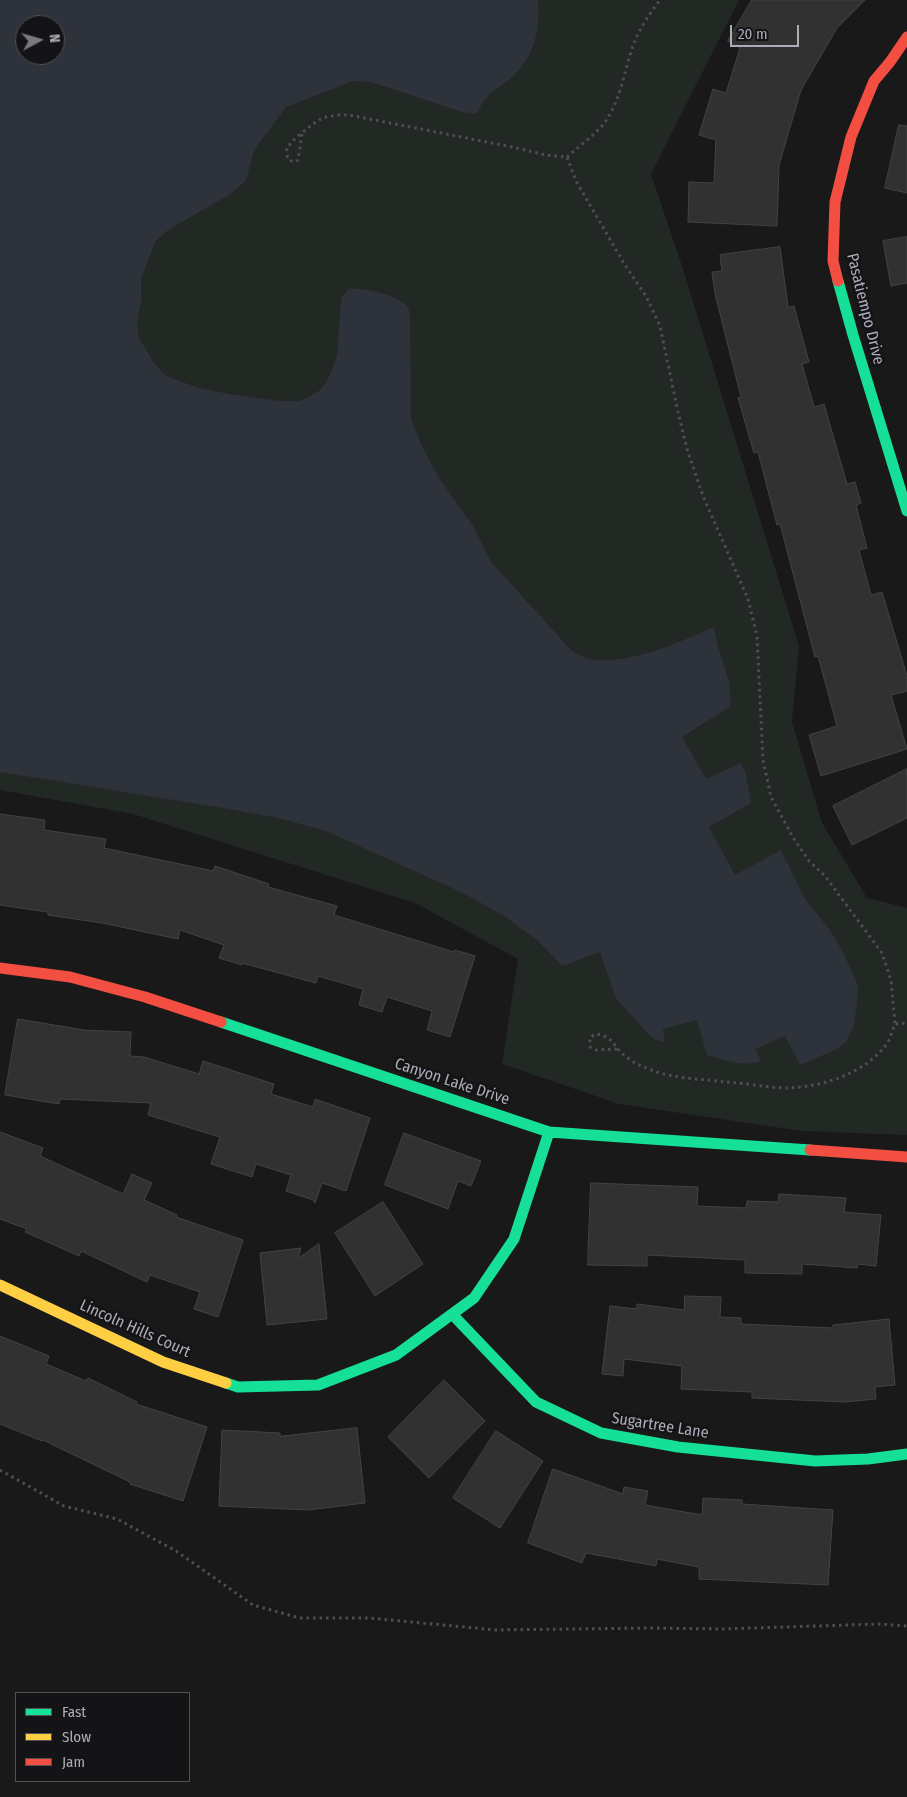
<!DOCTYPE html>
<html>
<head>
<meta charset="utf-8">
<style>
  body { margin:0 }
  #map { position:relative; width:907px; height:1797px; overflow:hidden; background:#191919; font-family:"Fira Sans Condensed",sans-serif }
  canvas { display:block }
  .legend { position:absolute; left:15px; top:1692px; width:175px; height:90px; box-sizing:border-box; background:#141315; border:1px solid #515156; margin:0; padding:6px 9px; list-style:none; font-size:15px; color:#acadb8 }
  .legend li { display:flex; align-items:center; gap:10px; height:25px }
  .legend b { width:25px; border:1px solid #515156 }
  .north { position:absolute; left:15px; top:15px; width:50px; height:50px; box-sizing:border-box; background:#141315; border:1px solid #515156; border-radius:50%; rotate:84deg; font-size:14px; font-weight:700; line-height:20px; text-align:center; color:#acadb8 }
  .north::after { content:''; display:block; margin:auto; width:18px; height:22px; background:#797980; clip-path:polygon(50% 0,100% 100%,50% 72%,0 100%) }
  .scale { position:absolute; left:730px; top:25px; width:69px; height:22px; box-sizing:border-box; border:2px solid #acadb8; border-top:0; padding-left:6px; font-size:15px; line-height:18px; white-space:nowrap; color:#acadb8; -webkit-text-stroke:4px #141315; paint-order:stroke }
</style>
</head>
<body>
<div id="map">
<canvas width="907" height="1797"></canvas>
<ul class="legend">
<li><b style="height:6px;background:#16e098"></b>Fast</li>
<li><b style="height:6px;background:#ffcf43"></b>Slow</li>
<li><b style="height:6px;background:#f24e42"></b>Jam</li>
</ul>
<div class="north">N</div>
<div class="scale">20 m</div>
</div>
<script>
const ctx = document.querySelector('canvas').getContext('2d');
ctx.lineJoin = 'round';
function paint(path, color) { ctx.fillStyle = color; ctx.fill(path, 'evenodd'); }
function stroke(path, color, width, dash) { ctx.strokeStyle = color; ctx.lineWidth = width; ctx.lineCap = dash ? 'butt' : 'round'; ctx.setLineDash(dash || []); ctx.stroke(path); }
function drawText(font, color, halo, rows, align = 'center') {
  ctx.font = font + ' "Fira Sans Condensed",sans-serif'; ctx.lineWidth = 5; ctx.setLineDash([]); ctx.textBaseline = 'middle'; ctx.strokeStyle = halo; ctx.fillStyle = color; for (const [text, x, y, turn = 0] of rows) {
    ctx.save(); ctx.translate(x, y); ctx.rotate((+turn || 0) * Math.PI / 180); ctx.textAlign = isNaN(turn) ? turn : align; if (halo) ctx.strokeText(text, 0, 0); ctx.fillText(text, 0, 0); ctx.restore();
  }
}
const green = new Path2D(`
  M0 0H739L651 174 683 269 799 646 792 722 822 823 867 898 907 908V1135L802 1131 619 1104 502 1064 518 959 415 903 133 814 0 790ZM25 25H55V55H25Z`);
const water = new Path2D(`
  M0 0H538C540 32 535 55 511 78 504 85 493 90 487 97 482 102 480 108 476 114L462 112 390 88 370 82 353 81 286 107 254 150 246 181 229 195 168 230 155 242 141 279V301L137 323 139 338 154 363 166 376 199 388 229 394 280 401H300L319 391 326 383 332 370 337 356 341 298 349 289C361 287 392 294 402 302 407 305 409 309 410 314L411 419 422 446 439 478 475 529 491 562 572 651C577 653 582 657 586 658 624 668 680 642 714 627L717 643 729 682 731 706 682 737 706 779 741 763 746 774 751 803 709 827 735 875 781 850 805 899 830 930 843 952 858 986 857 1002 854 1025 846 1042 837 1049 800 1065 785 1036 755 1049 761 1061C743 1068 724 1059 707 1055L697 1020 663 1029 665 1042 656 1040 649 1035 616 998 600 952 562 966 537 940 504 916 463 893 326 831 282 819 235 810 0 772ZM25 25H55V55H25Z`);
const building = new Path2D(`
  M752 0H865L837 28 801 90 779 165 777 226 688 222 689 182 714 183 716 140 699 135 713 89 726 93 740 48 728 41Z
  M899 125 907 126V193L885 188Z
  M907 237V283L891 286 883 241Z
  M780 247 788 307 794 306 809 362 802 364 814 407 824 404 847 484 855 482 861 503 856 505 867 548 859 550 871 595 882 592 907 676V691L891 695 907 749 821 776 809 735 837 726 818 656 815 657 780 524 777 525 758 452 754 453 738 398 741 397 715 294 712 272 722 271 720 255Z
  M907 769V818L852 845 833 806Z
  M0 814 45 820 44 830 106 839 104 848 213 871 215 866 269 884 268 887 337 906 334 915 454 952 455 950 475 956 450 1037 427 1030 432 1011 387 997 382 1012 359 1005 363 989 318 976 316 983 242 963V965L219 958 224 945 180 930 178 939 102 923 48 915V912L0 905Z
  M18 1019 84 1030 131 1032 130 1056 144 1057 199 1074 203 1061 274 1084 271 1094 313 1107 315 1099 370 1118 346 1191 322 1183 315 1203 313 1200 286 1191 291 1175 256 1164 252 1177 211 1164 220 1137 148 1115 151 1103 60 1099 59 1104 5 1095Z
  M0 1132 43 1148 40 1156 123 1194 132 1174 152 1183 144 1200 177 1215 176 1217 243 1240 218 1317 194 1309 200 1292 150 1275 147 1282 81 1251 79 1256 25 1232 27 1229 0 1219Z
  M404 1133 481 1161 471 1186 458 1181 448 1209 385 1185Z
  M591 1183 698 1187 697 1206 746 1208 747 1201 778 1202 779 1194 846 1198 844 1212 881 1215 876 1266 858 1264 857 1268 802 1264V1274L745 1273V1260L647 1255V1266L588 1265Z
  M383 1202 423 1264 375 1296 335 1233Z
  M319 1244 327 1319 267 1325 260 1253 301 1248 298 1258Z
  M685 1296 721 1297 720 1317 741 1318V1324L833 1328V1325L889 1319 895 1385 875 1387 876 1399 844 1402 752 1398V1392L681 1389 682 1366 624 1359 623 1376 602 1374 610 1306 637 1309V1304L684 1310Z
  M0 1336 49 1356 46 1364 86 1381 88 1378 137 1402 136 1404 207 1427 183 1501 130 1484V1482L43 1440 42 1441 0 1424Z
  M444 1380 485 1421 429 1478 388 1437Z
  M357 1428 365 1503 308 1510 219 1506 222 1430 280 1433V1436Z
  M496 1431 543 1461 500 1528 453 1498Z
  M553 1469 623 1494 624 1487 648 1491 645 1505 702 1515 703 1498 742 1500V1504L833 1510 828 1585 699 1579V1567L657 1559 656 1566 586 1553 582 1563 528 1543Z`);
const path = new Path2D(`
  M302 134 298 160 294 162 289 160C287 157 286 152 287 148 291 141 313 123 321 119 329 115 340 115 349 115L512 147 546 155 567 157 576 181 625 265 646 296 660 326 678 412 687 449 703 496 748 599 757 636 763 760 771 797 794 839 809 861 825 876 882 953 891 980 895 1024
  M567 157C578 147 592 137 602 126 621 103 624 70 634 43 640 28 650 13 660 0
  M617 1049 596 1050 590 1047V1038L595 1034C613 1036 612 1045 624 1055 633 1063 643 1067 654 1071 676 1079 703 1079 726 1082 745 1083 769 1088 787 1088 822 1087 864 1074 886 1045 890 1040 892 1031 895 1024L907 1023
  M0 1470 64 1506 117 1519 176 1551 253 1605 300 1618H369L496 1630 650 1628 722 1629 878 1624 907 1626`);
const fast = new Path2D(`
  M838 281 853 335 907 511
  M221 1022 549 1132 810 1150
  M452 1314 536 1402 601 1433 678 1447 815 1461 868 1459 907 1454
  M226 1383 238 1387 318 1385 396 1355 474 1298 514 1239 549 1132`);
const slow = new Path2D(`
  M0 1285 163 1362 226 1383`);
const jam = new Path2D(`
  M838 281 833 261 835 202 851 137 874 81 890 62 907 37
  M0 968 70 977 145 997 221 1022
  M810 1150 907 1157`);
const streetNames = [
  ["Pasatiempo Drive",865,309,76],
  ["Canyon Lake Drive",452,1082,18],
  ["Lincoln Hills Court",135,1329,24],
  ["Sugartree Lane",660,1426,9]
];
paint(green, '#222823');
paint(water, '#2e323a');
paint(building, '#313131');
stroke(building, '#424345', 1);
stroke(path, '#4f4f53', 3, [2.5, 4]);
stroke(fast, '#16e098', 11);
stroke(slow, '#ffcf43', 11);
stroke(jam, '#f24e42', 11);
drawText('16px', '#acadb8', '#141315', streetNames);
</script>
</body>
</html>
